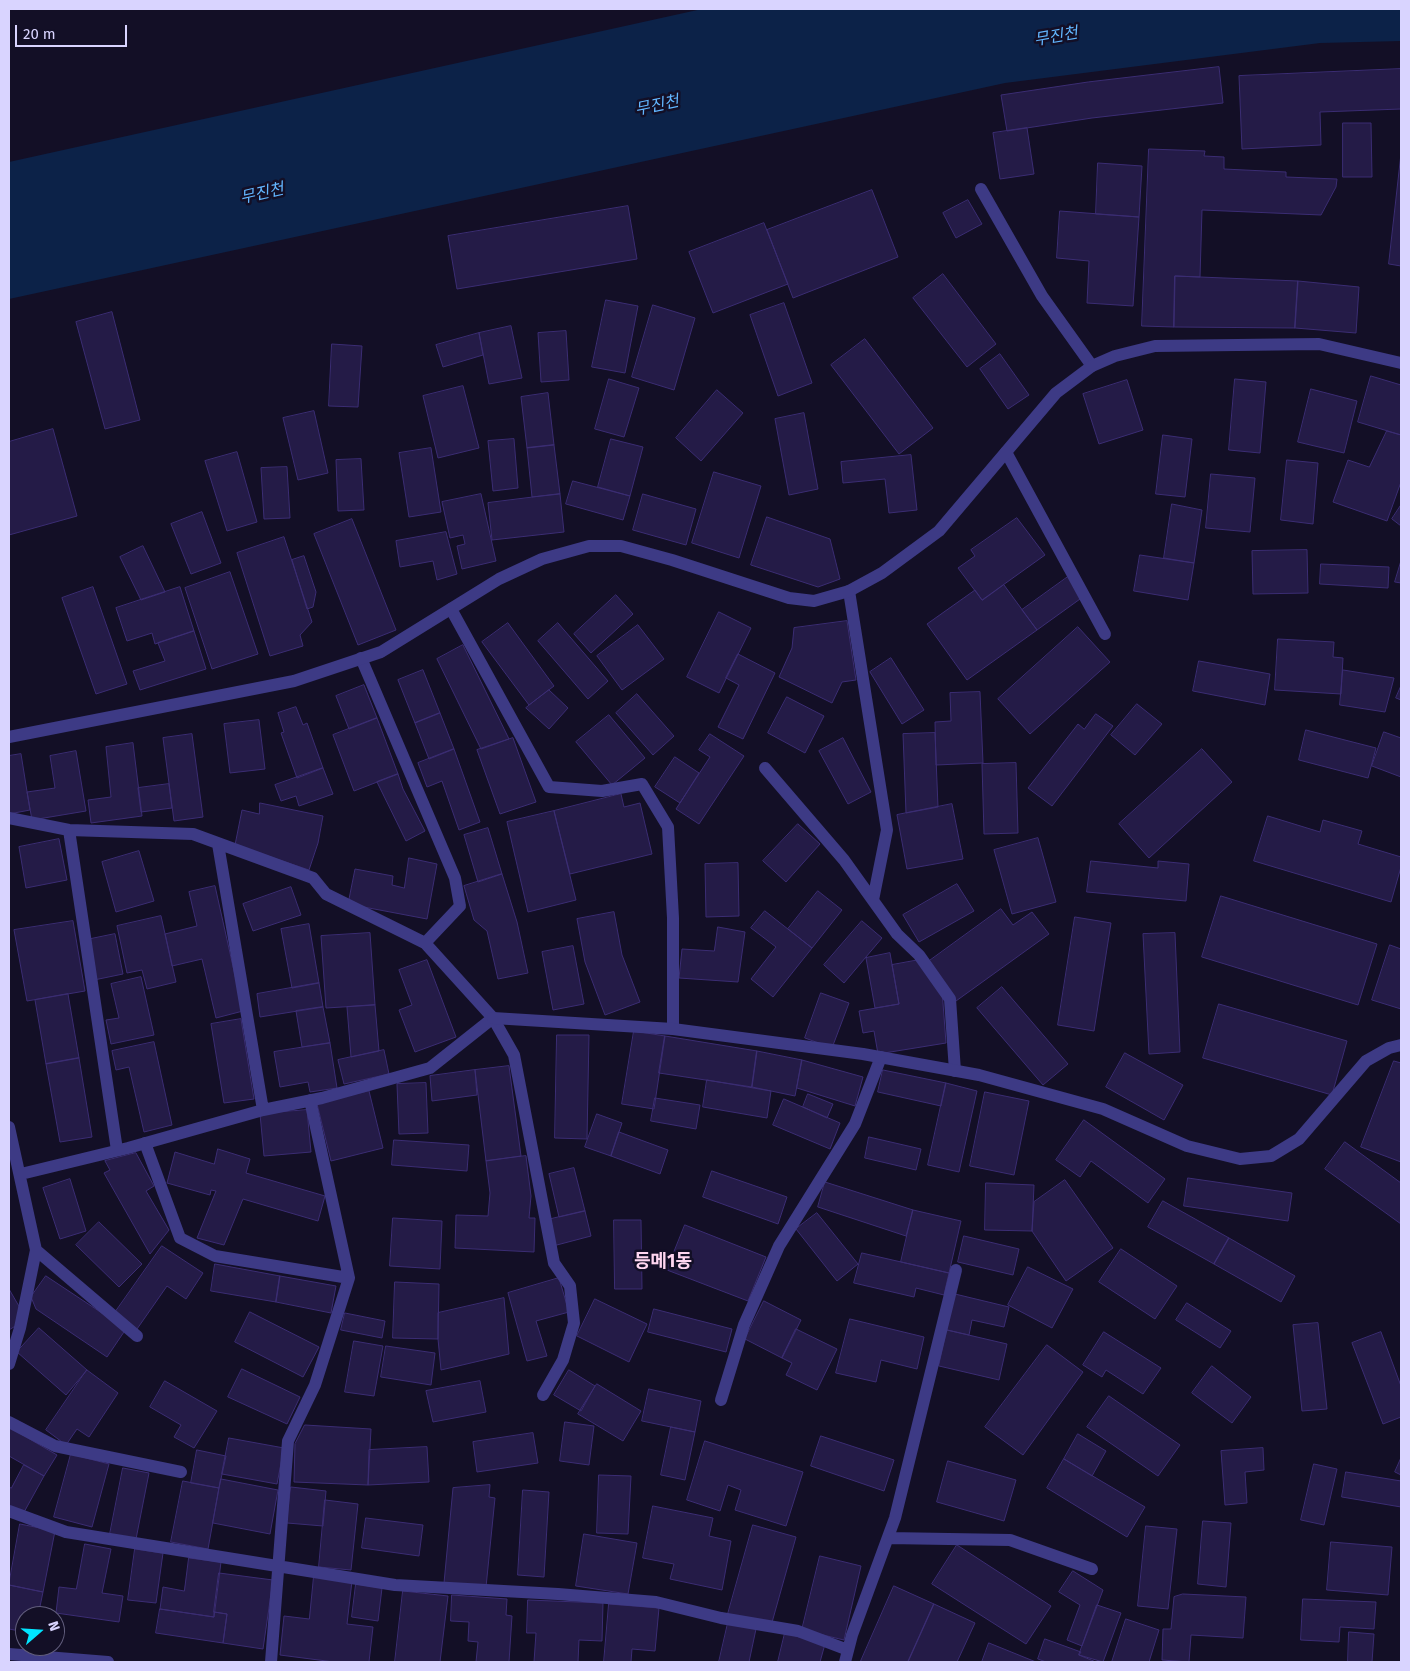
<!DOCTYPE html>
<html>
<head>
<meta charset="utf-8">
<style>
  body { margin:0 }
  #map { position:relative; width:1410px; height:1671px; overflow:hidden; background:#130f26; font-family:"Fira Sans",sans-serif }
  canvas { display:block }
  .frame { position:absolute; inset:0; border:10px solid #d9d4ff; pointer-events:none }
  .north { position:absolute; left:15px; top:1606px; width:50px; height:50px; box-sizing:border-box; background:#130f26; border:1px solid #625e7d; border-radius:50%; rotate:71deg; font-size:14px; font-weight:700; line-height:20px; text-align:center; color:#d9d4ff }
  .north::after { content:''; display:block; margin:auto; width:18px; height:22px; background:#00e5ff; clip-path:polygon(50% 0,100% 100%,50% 72%,0 100%) }
  .scale { position:absolute; left:15px; top:25px; width:112px; height:22px; box-sizing:border-box; border:2px solid #d9d4ff; border-top:0; padding-left:6px; font-size:15px; line-height:18px; white-space:nowrap; color:#d9d4ff; -webkit-text-stroke:4px #130f26; paint-order:stroke }
</style>
</head>
<body>
<div id="map">
<canvas width="1410" height="1671"></canvas>
<div class="frame"></div>
<div class="north">N</div>
<div class="scale">20 m</div>
</div>
<script>
const ctx = document.querySelector('canvas').getContext('2d');
ctx.lineJoin = 'round';
function paint(path, color) { ctx.fillStyle = color; ctx.fill(path, 'evenodd'); }
function stroke(path, color, width, dash) { ctx.strokeStyle = color; ctx.lineWidth = width; ctx.lineCap = dash ? 'butt' : 'round'; ctx.setLineDash(dash || []); ctx.stroke(path); }
function drawText(font, color, halo, rows, align = 'center') {
  ctx.font = font + ' "Fira Sans","Noto Sans KR",sans-serif'; ctx.lineWidth = 5; ctx.setLineDash([]); ctx.textBaseline = 'middle'; ctx.strokeStyle = halo; ctx.fillStyle = color; for (const [text, x, y, turn = 0] of rows) {
    ctx.save(); ctx.translate(x, y); ctx.rotate((+turn || 0) * Math.PI / 180); ctx.textAlign = isNaN(turn) ? turn : align; if (halo) ctx.strokeText(text, 0, 0); ctx.fillText(text, 0, 0); ctx.restore();
  }
}
const water = new Path2D(`
  M702 9H1401V41L1320 43 1005 83 9 299V162Z`);
const building = new Path2D(`
  M1219 67 1223 103 1092 118 1007 131 1001 95 1088 82Z
  M1401 69V109L1320 112 1321 145 1242 149 1239 76Z
  M1343 123H1371L1372 177H1343Z
  M1027 128 1034 174 1000 179 993 133Z
  M1149 149 1205 151 1204 156 1224 157V169L1286 172V177L1337 179 1336 187 1321 215 1202 210 1200 277 1175 276 1174 327 1142 326Z
  M1401 154V266L1389 264Z
  M1098 163 1142 166 1139 217 1096 214Z
  M872 190 898 257 793 298 767 230Z
  M968 200 982 224 956 238 943 213Z
  M628 206 637 259 457 289 448 236Z
  M1060 211 1139 217 1133 306 1087 303 1089 261 1057 258Z
  M764 223 788 284 713 313 689 252Z
  M943 274 996 344 967 367 913 298Z
  M1175 276 1298 281 1295 328 1174 327Z
  M1298 281 1359 287 1356 333 1295 328Z
  M606 300 638 306 625 373 592 367Z
  M784 303 812 383 778 396 750 315Z
  M653 305 695 318 674 390 632 377Z
  M112 312 140 420 105 429 76 322Z
  M511 326 522 378 489 384 479 333Z
  M566 331 569 380 541 382 538 333Z
  M479 333 483 355 443 367 436 345Z
  M865 339 933 428 899 454 831 365Z
  M332 344 362 346 358 407 329 406Z
  M1000 354 1029 395 1008 409 980 369Z
  M1371 376 1401 385V435L1358 422Z
  M609 379 639 388 624 437 595 429Z
  M1235 379 1266 382 1260 453 1229 450Z
  M1127 380 1143 430 1099 444 1083 394Z
  M463 386 479 448 438 458 423 396Z
  M1311 389 1357 401 1344 453 1298 442Z
  M717 390 743 413 701 461 676 438Z
  M548 393 554 445 527 448 521 397Z
  M314 411 328 473 298 480 283 418Z
  M804 413 818 489 789 495 775 419Z
  M53 429 77 516 9 535V442Z
  M1387 431 1401 435V482L1387 521 1333 502 1348 460 1369 467Z
  M1163 435 1192 439 1185 497 1156 494Z
  M514 439 518 488 493 491 488 441Z
  M611 439 643 447 630 496 598 487Z
  M554 445 560 494 532 497 527 448Z
  M431 448 441 512 409 517 399 453Z
  M237 452 257 522 227 531 205 461Z
  M911 455 917 510 889 513 885 479 843 483 841 462Z
  M361 459 364 510 338 511 336 460Z
  M1287 460 1318 463 1313 524 1281 520Z
  M287 467 290 518 264 519 261 468Z
  M714 472 761 486 739 558 692 543Z
  M1211 474 1255 478 1250 532 1206 528Z
  M573 481 630 496 623 520 566 504Z
  M481 494 496 561 462 569 457 546 465 544 463 535 450 538 442 502Z
  M560 494 564 532 492 540 488 503Z
  M643 494 696 509 686 545 633 530Z
  M1172 504 1202 510 1194 563 1164 558Z
  M1401 505V526L1392 519Z
  M202 512 221 563 191 574 171 524Z
  M767 517 830 539 840 579 818 587 751 565Z
  M1017 518 1045 555 982 600 958 568 975 556 971 550Z
  M352 519 396 630 358 645 314 534Z
  M446 532 457 574 437 580 433 561 400 567 396 541Z
  M284 537 312 622 300 635 303 646 270 656 237 553Z
  M143 546 165 592 141 600 120 557Z
  M1307 550 1308 593 1253 594 1252 551Z
  M1140 555 1194 563 1188 600 1134 591Z
  M304 556 316 592 313 607 307 609 292 560Z
  M1401 561V583L1395 582Z
  M1321 564 1389 567 1388 588 1320 584Z
  M230 572 258 654 212 669 185 588Z
  M1072 574 1087 594 1037 630 1022 610Z
  M1004 585 1037 630 967 680 927 624 975 590 982 600Z
  M93 587 127 684 96 694 62 598Z
  M180 587 194 631 155 644 152 633 127 641 116 608Z
  M616 595 633 614 591 653 574 634Z
  M719 612 751 628 719 693 687 677Z
  M847 621 856 680 842 682 832 703 779 677 792 648 794 628Z
  M508 623 554 686 529 705 482 642Z
  M558 623 608 681 588 699 538 641Z
  M638 625 664 659 622 690 597 656Z
  M1078 627 1110 662 1030 734 998 699Z
  M194 631 206 669 140 690 133 671 165 661 158 643Z
  M1278 639 1334 642 1333 657 1343 658 1341 694 1275 690Z
  M463 645 509 739 481 749 437 659Z
  M738 654 775 673 743 739 718 727 739 685 726 678Z
  M891 658 924 710 902 724 870 672Z
  M1199 661 1270 674 1265 705 1193 691Z
  M423 670 440 713 415 723 398 680Z
  M1343 670 1394 678 1385 712 1340 705Z
  M364 685 377 718 349 729 336 696Z
  M1401 686V700L1396 698Z
  M549 690 568 708 549 729 526 708Z
  M980 692 983 763 936 765 935 722 951 721 950 693Z
  M637 694 674 736 653 755 616 713Z
  M787 697 824 716 805 753 768 733Z
  M1137 704 1162 724 1135 755 1111 735Z
  M296 707 303 725 307 723 323 768 297 778 281 733 284 732 278 713Z
  M440 713 454 749 429 759 415 723Z
  M1096 714 1113 726 1052 806 1028 788 1078 724 1084 729Z
  M609 715 645 758 612 785 576 742Z
  M377 718 398 774 354 791 333 735Z
  M259 720 265 769 230 773 224 724Z
  M1306 730 1376 748 1368 778 1299 760Z
  M1384 732 1401 738V777L1372 766Z
  M935 733 938 807 906 813 903 734Z
  M192 734 203 817 174 821 163 738Z
  M710 734 744 756 699 824 676 809 710 757 699 750Z
  M513 738 536 802 500 814 477 750Z
  M843 738 871 792 848 804 819 751Z
  M133 743 142 816 91 823 88 800 111 797 106 747Z
  M454 749 480 822 459 830 442 781 427 787 418 763Z
  M1202 749 1232 782 1149 858 1119 824Z
  M76 751 86 811 32 820 27 792 55 788 50 756Z
  M21 754 30 810 9 814V756Z
  M675 757 699 773 680 803 655 787Z
  M1016 763 1018 833 984 834 982 764Z
  M323 768 333 794 299 806 296 796 281 801 275 785Z
  M398 774 403 789 425 831 406 841 377 782Z
  M169 784 172 808 141 812 138 788Z
  M621 794 624 807 640 803 652 854 570 874 554 811Z
  M260 803 323 816 318 843 309 870 235 845 242 810 259 814Z
  M952 804 963 859 907 869 897 815Z
  M554 811 576 900 528 912 507 822Z
  M1268 816 1320 832 1323 820 1362 831 1358 844 1401 857V867L1391 902 1254 861Z
  M798 824 820 844 786 882 763 861Z
  M488 828 502 874 478 882 464 835Z
  M1038 838 1056 902 1012 914 994 850Z
  M59 839 67 880 26 888 19 847Z
  M139 851 154 901 116 912 102 862Z
  M409 858 437 864 427 919 348 904 355 869 393 876 392 885 404 888Z
  M1091 861 1158 868V861L1189 864 1186 901 1087 892Z
  M738 863 739 916 706 917 705 864Z
  M502 874 517 922 528 973 498 979 487 931 474 920 464 886Z
  M957 884 974 911 919 942 903 915Z
  M215 886 243 1011 216 1018 202 959 172 966 165 934 197 926 189 892Z
  M291 887 301 915 253 931 243 904Z
  M818 891 842 910 812 948 788 929Z
  M1221 896 1377 944 1358 1005 1202 957Z
  M1001 909 1013 925 1032 912 1049 934 956 1001 928 962Z
  M765 911 812 948 773 997 751 979 776 947 751 928Z
  M614 912 622 955 640 1002 605 1015 585 962 577 919Z
  M161 916 176 982 147 989 142 970 127 973 117 926Z
  M1075 917 1111 923 1094 1031 1058 1025Z
  M73 921 85 991 27 1001 14 930Z
  M862 921 882 938 844 983 824 965Z
  M309 924 319 983 292 988 281 929Z
  M718 927 745 932 738 982 679 978 682 949 714 951Z
  M370 933 375 1005 326 1008 321 936Z
  M1175 933 1180 1052 1149 1054 1143 934Z
  M115 934 123 974 94 980 86 940Z
  M1390 945 1401 949V1009L1372 1000Z
  M573 946 584 1004 553 1010 542 952Z
  M890 953 899 1004 875 1008 866 958Z
  M427 960 456 1037 415 1052 399 1010 412 1005 399 970Z
  M919 960 942 990 946 1043 878 1054 874 1031 863 1033 859 1011 899 1004 892 965Z
  M141 977 154 1035 111 1044 106 1020 119 1018 111 984Z
  M319 983 323 1007 260 1017 257 994Z
  M1002 987 1068 1064 1043 1085 977 1008Z
  M821 993 849 1003 832 1048 805 1038Z
  M68 994 79 1058 46 1064 35 1000Z
  M1219 1004 1347 1041 1332 1095 1203 1058Z
  M375 1005 379 1051 351 1057 347 1007Z
  M323 1007 330 1043 302 1047 296 1011Z
  M241 1019 254 1099 224 1103 211 1024Z
  M634 1031 665 1036 654 1109 622 1104Z
  M557 1035H589L587 1139 555 1138Z
  M665 1036 757 1051 752 1087 659 1073Z
  M154 1042 172 1125 144 1132 129 1067 116 1070 112 1051Z
  M330 1043 337 1088 310 1092 308 1082 280 1087 274 1052Z
  M384 1050 389 1074 344 1084 338 1060Z
  M757 1051 802 1060 795 1096 752 1087Z
  M1125 1053 1183 1085 1164 1120 1106 1087Z
  M79 1058 92 1137 60 1142 46 1064Z
  M802 1060 863 1077 855 1106 797 1088Z
  M1394 1061 1401 1063V1162L1361 1147Z
  M509 1066 521 1156 486 1161 475 1070Z
  M475 1070 477 1095 432 1101 430 1076Z
  M883 1070 946 1083 941 1106 878 1092Z
  M707 1080 771 1091 767 1118 703 1107Z
  M426 1083 428 1133 399 1134 397 1084Z
  M946 1083 977 1091 959 1172 928 1165Z
  M369 1091 383 1148 331 1161 317 1104Z
  M985 1092 1029 1101 1014 1175 970 1166Z
  M808 1094 833 1104 827 1118 803 1107Z
  M655 1098 700 1105 696 1129 651 1121Z
  M784 1099 840 1123 830 1149 773 1125Z
  M307 1110 311 1152 264 1156 260 1114Z
  M597 1114 622 1123 611 1156 585 1147Z
  M1084 1120 1165 1179 1148 1203 1091 1161 1080 1177 1056 1160Z
  M619 1132 668 1150 660 1174 611 1156Z
  M869 1137 921 1149 916 1170 865 1158Z
  M394 1140 469 1145 467 1171 392 1165Z
  M1345 1142 1401 1183V1224L1325 1169Z
  M218 1149 250 1159 246 1173 325 1196 318 1221 243 1199 224 1245 197 1238 216 1191 211 1190 210 1195 167 1183 175 1152 214 1164Z
  M136 1153 154 1186 146 1191 169 1230 150 1254 104 1173 110 1170 105 1161Z
  M526 1156 531 1196 529 1218H535L534 1252 455 1248 456 1215 488 1216 490 1193 486 1161Z
  M574 1168 585 1211 559 1217 549 1174Z
  M712 1171 787 1197 778 1224 703 1197Z
  M1188 1178 1292 1193 1288 1221 1184 1206Z
  M70 1179 86 1231 60 1239 43 1188Z
  M1065 1180 1113 1248 1066 1281 1032 1231 1034 1202Z
  M825 1182 913 1210 906 1236 818 1207Z
  M986 1183 1034 1185 1032 1231 985 1230Z
  M1163 1201 1229 1238 1214 1264 1148 1227Z
  M913 1210 961 1221 949 1273 901 1262Z
  M585 1211 591 1236 553 1246 547 1220Z
  M817 1213 858 1264 837 1281 796 1229Z
  M393 1218 442 1221 440 1269 390 1266Z
  M614 1220H641L642 1289H615Z
  M99 1222 142 1264 119 1287 76 1245Z
  M685 1225 766 1257 748 1301 667 1270Z
  M964 1236 1019 1249 1013 1275 958 1262Z
  M1229 1238 1295 1276 1281 1302 1214 1264Z
  M162 1246 203 1273 186 1299 167 1286 137 1329 114 1314Z
  M1121 1249 1177 1286 1155 1319 1099 1282Z
  M862 1253 949 1273 944 1295 916 1288 914 1297 854 1283Z
  M215 1264 280 1276 276 1302 211 1291Z
  M1028 1267 1073 1289 1052 1328 1008 1305Z
  M46 1276 126 1329 107 1357 36 1309 31 1297Z
  M280 1276 336 1286 331 1313 276 1302Z
  M559 1278 569 1312 536 1321 547 1356 527 1361 508 1293Z
  M395 1282 439 1284 438 1339 393 1338Z
  M9 1289 20 1308 17 1325 9 1330Z
  M955 1294 1009 1307 1004 1327 972 1320 969 1335 947 1330Z
  M504 1298 509 1354 441 1370 438 1339V1313Z
  M595 1299 647 1324 629 1362 577 1336Z
  M764 1301 801 1320 782 1358 745 1339Z
  M1187 1303 1231 1331 1220 1348 1176 1320Z
  M654 1309 732 1329 726 1352 648 1332Z
  M250 1312 319 1347 303 1377 235 1342Z
  M345 1313 385 1321 382 1338 341 1330Z
  M850 1319 924 1337 917 1369 881 1360 876 1382 836 1373Z
  M1318 1323 1327 1409 1302 1411 1293 1325Z
  M39 1328 87 1370 66 1395 17 1352Z
  M796 1329 837 1349 817 1390 786 1375 792 1363 782 1358Z
  M947 1330 1007 1344 999 1380 939 1366Z
  M1104 1332 1161 1368 1143 1394 1106 1370 1102 1377 1083 1365Z
  M1381 1332 1401 1386V1417L1383 1424 1352 1343Z
  M354 1341 383 1346 374 1396 345 1392Z
  M1047 1345 1083 1372 1023 1455 985 1427Z
  M386 1346 435 1353 431 1385 381 1377Z
  M1212 1366 1251 1397 1232 1423 1192 1393Z
  M242 1369 300 1397 287 1424 228 1397Z
  M87 1370 118 1393 89 1437 77 1429 66 1445 46 1430Z
  M569 1370 595 1386 581 1411 554 1395Z
  M165 1381 217 1411 194 1448 174 1437 181 1425 150 1407Z
  M480 1381 486 1412 433 1422 426 1391Z
  M597 1384 641 1411 623 1441 578 1414Z
  M649 1389 701 1401 695 1432 642 1421Z
  M1109 1396 1180 1445 1158 1476 1087 1427Z
  M565 1422 594 1426 589 1465 560 1461Z
  M305 1425 371 1429 368 1485 294 1482 295 1444Z
  M9 1427 57 1455 44 1476 9 1456Z
  M671 1427 695 1432 685 1480 661 1475Z
  M533 1433 538 1463 477 1472 473 1442Z
  M1078 1434 1106 1451 1092 1476 1064 1459Z
  M821 1436 894 1460 884 1491 811 1466Z
  M229 1438 284 1448 277 1484 222 1474Z
  M705 1441 803 1472 786 1526 735 1510 741 1490 728 1485 720 1511 687 1500Z
  M427 1447 429 1482 368 1485 369 1450Z
  M1263 1448 1264 1470 1245 1472 1247 1503 1225 1505 1221 1451Z
  M197 1450 226 1456 219 1488 191 1483Z
  M71 1454 109 1464 92 1527 54 1517Z
  M1401 1458V1475L1395 1472Z
  M1064 1459 1145 1507 1127 1537 1047 1488Z
  M948 1461 1016 1480 1004 1521 937 1502Z
  M1314 1464 1337 1469 1324 1525 1301 1520Z
  M24 1465 44 1476 23 1514 9 1506V1487L11 1488Z
  M123 1468 149 1473 136 1539 110 1534Z
  M1346 1472 1401 1481V1507L1342 1497Z
  M599 1475 631 1476 628 1534 597 1533Z
  M221 1479 278 1490 270 1534 213 1523Z
  M183 1481 219 1488 208 1549 171 1542Z
  M490 1485 489 1497 495 1498 486 1587 444 1583 453 1488Z
  M291 1487 326 1491 323 1526 287 1523Z
  M523 1490 549 1492 544 1577 518 1575Z
  M325 1500 358 1504 351 1570 319 1567Z
  M653 1506 713 1518 709 1536 731 1541 722 1590 670 1579 674 1564 643 1558Z
  M366 1518 423 1525 419 1556 362 1548Z
  M1203 1521 1231 1523 1226 1587 1198 1584Z
  M20 1524 55 1531 43 1592 9 1585Z
  M753 1525 796 1537 771 1626 728 1614Z
  M1146 1526 1177 1529 1168 1609 1138 1606Z
  M584 1534 637 1543 628 1594 576 1586Z
  M1331 1542 1392 1547 1388 1595 1327 1590Z
  M85 1544 111 1549 102 1593 123 1596 119 1622 56 1613 59 1587 76 1589Z
  M957 1545 1051 1606 1026 1644 932 1584Z
  M135 1549 163 1553 156 1603 128 1600Z
  M820 1556 861 1566 844 1640 802 1630Z
  M189 1558 221 1562 214 1617 160 1609 163 1587 184 1591Z
  M1073 1571 1103 1590 1082 1646 1067 1640 1080 1605 1059 1592Z
  M219 1573 273 1580 263 1649 223 1643 227 1614 214 1612Z
  M314 1576 352 1581 347 1624 373 1627 369 1662H334L280 1655 284 1616 309 1619Z
  M356 1584 382 1588 378 1621 352 1617Z
  M9 1585 43 1592 38 1616H25V1632L9 1629Z
  M894 1586 934 1604 908 1662H864L861 1661Z
  M403 1591 448 1596 440 1662H395Z
  M1183 1594 1246 1597 1243 1638 1191 1635 1189 1662 1162 1660 1163 1629H1171L1174 1597Z
  M452 1595 507 1599 506 1615 512 1616 509 1662H476L478 1642 468 1641 469 1622 451 1621Z
  M1303 1599 1376 1602 1374 1629 1340 1627 1339 1642 1301 1640Z
  M528 1600 603 1603 602 1641 579 1640 578 1662H534L536 1633H527Z
  M609 1604 659 1608 655 1651 632 1649 631 1662H604Z
  M934 1604 975 1623 957 1662H908Z
  M1097 1605 1121 1613 1103 1662 1079 1655Z
  M160 1609 214 1617V1612L227 1614 223 1643 156 1633Z
  M1126 1619 1159 1630 1149 1662H1112Z
  M728 1623 756 1629 749 1662H719Z
  M1349 1632 1374 1634 1372 1662H1348Z
  M785 1633 825 1644 820 1662H778Z
  M1045 1639 1081 1652 1079 1655 1096 1662H1046L1038 1659Z
  M989 1643 1036 1662H982Z`);
const service = new Path2D(`
  M981 189 1042 296 1092 366
  M1006 452 1105 634
  M849 591 887 830 873 900
  M451 609 549 787 602 791 642 784 668 827 673 918V1029
  M361 658 455 878 460 906 425 943
  M765 768 844 860 897 934 919 955 950 999 955 1071
  M9 818 69 830 193 834 313 878 326 894 425 943 493 1018 514 1055 554 1263 570 1286 574 1323 563 1360 543 1395
  M69 830 117 1150
  M218 844 263 1110
  M9 1127 36 1250 20 1328 9 1364
  M145 1143 180 1238 215 1256 349 1278
  M21 1174 128 1148 263 1110 322 1098 430 1068 493 1018
  M36 1250 137 1336
  M721 1400 744 1325 779 1246 855 1124 881 1057
  M9 1422 55 1446 181 1472
  M9 1511 66 1532 395 1585 558 1594 656 1602 721 1618 798 1631 848 1650
  M888 1538 1010 1540 1092 1569
  M271 1662 288 1441 315 1385 349 1278 310 1100
  M845 1662 852 1635 895 1518 956 1270`);
const minor = new Path2D(`
  M9 737 294 681 381 652 499 579 542 559 589 546H621L672 560 789 598 814 601 849 591 882 573 939 531 1056 393 1092 366 1115 356 1155 346 1319 344 1401 363
  M493 1018 673 1029 863 1054 979 1075 1103 1109 1187 1146 1240 1159 1271 1156 1299 1139 1366 1061 1389 1048 1401 1045`);
const tertiary = new Path2D(`
  M9 1654 108 1662`);
const waterNames = [
  ["무진천",1056,37,-10],
  ["무진천",657,106,-12],
  ["무진천",262,194,-13]
];
const quarterNames = [
  ["등메1동",663,1262]
];
paint(water, '#0c2248');
paint(building, '#241b47');
stroke(building, '#3b2d73', 1);
stroke(service, '#3d3a85', 12);
stroke(minor, '#3d3a85', 12);
stroke(tertiary, '#3d3a85', 12);
drawText('italic 16px', '#62b6ff', '#130f26', waterNames);
drawText('bold 18px', '#ffd6f0', '#130f26', quarterNames);
</script>
</body>
</html>
